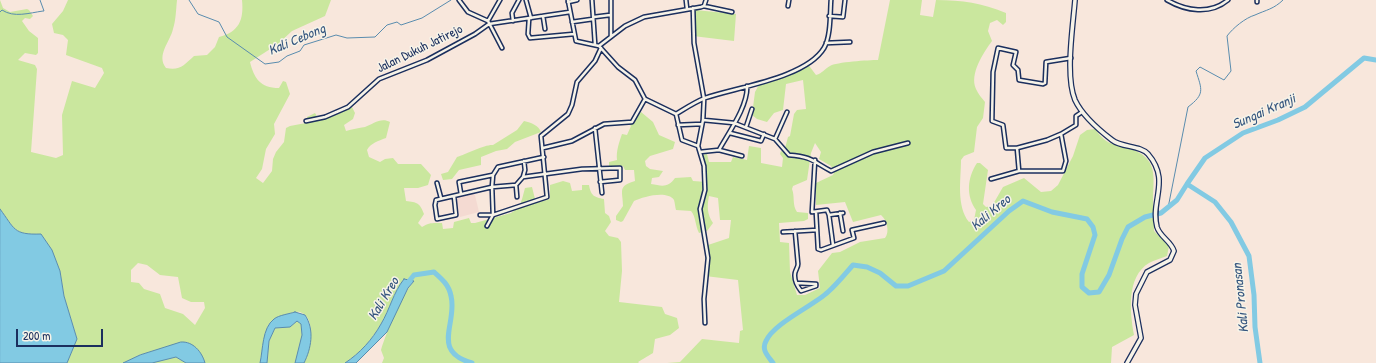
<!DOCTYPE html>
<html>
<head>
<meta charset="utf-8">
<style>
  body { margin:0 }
  #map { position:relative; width:1376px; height:363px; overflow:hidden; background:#f8e7dc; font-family:"Patrick Hand",sans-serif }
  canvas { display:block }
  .scale { position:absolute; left:16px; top:329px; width:87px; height:18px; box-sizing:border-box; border:2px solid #1b2f5e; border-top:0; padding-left:5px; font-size:12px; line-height:14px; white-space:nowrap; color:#1b2f5e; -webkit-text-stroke:3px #f7f3e8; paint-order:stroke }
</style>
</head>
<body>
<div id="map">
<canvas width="1376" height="363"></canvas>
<div class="scale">200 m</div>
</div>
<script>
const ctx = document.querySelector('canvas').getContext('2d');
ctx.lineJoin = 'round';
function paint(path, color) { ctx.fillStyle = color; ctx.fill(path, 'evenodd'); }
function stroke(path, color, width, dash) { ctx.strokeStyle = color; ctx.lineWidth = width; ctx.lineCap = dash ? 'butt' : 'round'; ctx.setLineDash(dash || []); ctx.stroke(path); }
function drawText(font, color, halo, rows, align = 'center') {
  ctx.font = font + ' "Patrick Hand",sans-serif'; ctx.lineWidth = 3; ctx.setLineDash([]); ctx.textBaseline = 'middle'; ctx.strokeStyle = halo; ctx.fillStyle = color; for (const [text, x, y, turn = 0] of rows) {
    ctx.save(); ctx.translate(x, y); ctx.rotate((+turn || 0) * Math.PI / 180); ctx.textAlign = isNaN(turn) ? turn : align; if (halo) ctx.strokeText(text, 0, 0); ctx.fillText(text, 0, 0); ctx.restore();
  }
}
const built = new Path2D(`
  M474 191 479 212 460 217 455 196Z`);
const green = new Path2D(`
  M0 0 3 8 10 12 27 9 29 10 33 16 30 19 25 18 22 21 29 31 38 38V53L36 55 25 53 18 60 35 65 37 69 31 152 56 158 63 155 62 115 72 81 95 88 104 73 102 68 66 55 68 40 63 35 54 33 52 24 63 11 68 0H177C176 9 176 20 173 29 170 42 156 55 166 68 180 71 184 65 194 56L207 55 215 47 219 37C239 32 244 20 242 0H331L325 16 292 31 278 44 250 62C254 78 260 88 279 88L283 81 286 82 290 94 274 124 275 134 266 149 262 169 256 178 263 183 272 171 273 159 276 152 284 142 286 128 290 126 306 123 307 117 315 113 319 120 324 119 352 107 355 113 353 119 344 125 346 131C352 129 359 128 365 127 373 124 381 117 390 122L386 138C378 141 371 143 367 150L369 157 380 162 385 159 393 158 398 164H421L431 175 428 185 418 188H404L406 201C417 202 420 203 424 214L418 223 422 227C429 222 434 223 442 223L443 229 453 228 454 222 469 218 471 223H475L511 213C522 207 522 198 525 188L532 187 536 203 550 199V185L563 181 570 183 572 191 582 190V185H589C591 196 594 197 604 199L605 213 609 216 611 222 605 231 609 236 618 238 621 242 622 271 619 302 662 307 665 314 677 318 679 328 670 335 655 339 653 353 638 362 639 363H382L384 358 381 350C386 333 402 294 414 281L404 279C393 293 390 309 381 324 372 340 360 353 345 363H304C309 351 318 318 300 312 295 311 289 314 285 315 279 317 273 318 269 324 263 336 263 350 260 363H205L199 351 187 342 140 355 123 363H67L77 339 64 296 60 271 52 250 41 234C13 235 15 229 0 209ZM138 263 147 265 160 275 178 277 182 298 191 302H204L205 308 195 325 183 314 165 308 160 294 144 289 139 283 131 282V270Z
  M890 0H922L920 15 933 17 936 0C963 0 981 3 1006 13V22L1003 25 997 20 990 23 988 31 992 41C984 52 969 74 976 89 978 94 982 98 985 102L983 118 977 127 974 152 964 156 961 160C961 179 956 206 969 222L974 220 976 210C966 196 967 178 977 163H980L988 170 983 204 986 207 992 206 1003 187 1024 178 1041 192 1051 191 1058 185 1073 156 1080 135 1087 130 1095 129C1107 145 1110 143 1128 148 1160 158 1153 177 1153 203 1153 212 1154 222 1154 231L1169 246 1167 256C1162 258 1154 260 1149 263 1126 277 1130 312 1134 335L1112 347 1111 363H667L680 362 702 339 739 343 740 331 743 330 738 280 705 276V246L729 238 731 220H720L718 198 709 196C707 206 707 214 713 223L707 231 699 233C695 225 696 217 691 211L676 210C675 207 675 203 674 200 667 190 643 197 634 201L623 221 621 222 616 220V216L623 206C623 191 617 186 635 181L634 170H625L623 166H609V162L617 160C616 151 619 143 622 134L627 135 631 126 629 124 636 119 641 112 653 122 659 135 675 142 673 149 650 156 645 161 646 166 650 169 663 171 659 177 652 178 651 184C662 186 668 188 675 178L691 177 693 181 707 182 702 155 707 154 709 162H731L733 157 747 160 749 146 761 148V163L782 167 783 158 780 154 781 151 784 152 788 137 790 136 794 114 797 110 806 109 803 80 786 84 783 110 774 113 767 122 757 119 752 115 755 92 760 83 783 76 807 63 816 75C823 73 824 69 830 66 836 62 869 60 878 60ZM815 143 821 152 819 159 831 166 834 172 833 175 816 183V205L845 202 853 222 881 215C887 220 890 232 885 238L860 242 840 252 832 253 818 271 820 288 805 295H797L790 272 789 243 780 242 779 223 804 221 808 219V213L797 212C792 205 795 196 792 189L793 186 807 180 811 153Z
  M695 10 736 14 734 41 693 36Z
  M524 121C532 123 538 125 541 132L515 142 507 149 496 151 481 157V165L459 170 452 179 443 180 441 174 448 172 457 157C466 154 486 144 493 145L517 130Z
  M297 321 301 324 302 335 295 363H267L269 341 275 328 291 326Z
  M176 357 186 363H152Z`);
const water = new Path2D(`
  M0 209C15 229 13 235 41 234L52 250 60 271 64 296 77 339 67 363H0Z
  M404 279 414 281 408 288 387 332 356 363H345C360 353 372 340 381 324 390 309 393 293 404 279Z
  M295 312 305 315C315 330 311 349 304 363H295L302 335 301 324 297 321 290 327 275 328 269 341 267 363H260C263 350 262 328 274 319 279 315 289 314 295 312Z
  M181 342C193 341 202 352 205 363H186L176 357 152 363H123L140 355Z`);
const stream = new Path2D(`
  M189 0 198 14 219 22 227 37 265 64 279 62 287 56 300 51 304 45 336 35 347 38 375 37 387 25 397 22 401 25 422 18 451 0
  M0 12 2 10C14 18 29 13 43 11H44L40 0
  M1168 208 1188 107C1205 94 1202 90 1196 71L1200 67 1224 80 1231 71 1227 36C1233 28 1245 18 1255 15 1266 10 1274 9 1283 0`);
const river = new Path2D(`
  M1187 184 1215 202 1231 222 1249 256 1254 295 1255 327 1260 363
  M406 285 414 275 434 272C442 279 449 285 451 296 458 323 430 351 472 363
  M773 363C768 356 761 350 766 341 774 323 813 306 828 292 837 284 845 274 853 265L867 267 880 273 896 286H908L944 271 1009 211 1023 201 1052 212 1087 219 1093 227 1095 235 1082 274V287L1089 293 1099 292 1109 275 1122 239 1128 227 1145 217 1161 213 1177 200 1187 184 1205 158 1243 133 1278 120 1305 107 1364 58 1376 60`);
const minor = new Path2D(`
  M459 0 468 12 488 21 502 48
  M526 0 531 18
  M568 0 576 41 599 46 618 67 635 80 645 99 676 114
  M592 0 595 44
  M611 0V36
  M686 0 687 9
  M1167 0C1186 11 1210 15 1228 0
  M1257 0V2
  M568 2 577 0
  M704 6 732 12
  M788 6 789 0
  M693 8 694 43 704 99 703 120 698 146 704 166 705 190 700 209 708 258 704 299 705 323
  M543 16 545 29
  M829 16 843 17 845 0
  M594 17 610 15
  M529 19 528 34 530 38 574 34
  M488 21 500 0
  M513 21 512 13 519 0
  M572 22 593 19
  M826 43 850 42
  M599 46 625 26 644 17 701 7 704 6 706 0
  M1071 58 1046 62 1045 83 1043 84 1019 80 1018 70 1013 65 1016 52 998 48 993 72 992 121 1003 125 1006 148H1017L1019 171H1063L1066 161 1061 134 1076 125V116L1082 112
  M676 114C686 108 695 102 705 98 737 87 806 78 824 48 831 36 830 14 831 0
  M676 114 682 140 698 146
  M703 120 734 123 775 139 787 112
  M306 121 325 117 348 107 379 79 427 60 475 34 489 24 570 12
  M678 125 702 124
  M746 127 752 109
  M595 128 602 193
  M730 133 761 141 764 134
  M775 139 789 155C813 157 812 161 831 171L873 152 908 143
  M543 148 572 141 604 124 632 122 645 99
  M1017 148 1047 140 1061 134
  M719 150C729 132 748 106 747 86
  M700 152 719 150 742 156
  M815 160 812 212 827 210 829 215 843 213
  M523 177 525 170 524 161
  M991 179 1019 171
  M437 183 441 198
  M461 194 459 182 493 175
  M454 196 456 215 437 219 435 205 436 200 492 187 493 175 498 167 544 157
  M517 197 516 185 523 177 582 169 620 168V180L600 182
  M816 212 818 249 821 250 854 238 852 230 884 223
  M840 213 843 231
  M480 215H493L492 187 516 185
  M829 215 833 245
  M487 226 493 215 547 197 541 136 568 114 572 105 577 82 595 61 601 48
  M795 231C796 242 797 253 798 264 798 267 796 269 795 273 794 279 797 286 801 291L816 286V284L797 283
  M783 232 817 230`);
const secondary = new Path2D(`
  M1075 0C1073 26 1065 76 1075 100 1082 115 1099 130 1112 140 1122 148 1140 145 1148 154 1171 181 1150 200 1157 227 1160 237 1171 241 1174 251L1170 260 1147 272 1136 294 1135 305 1141 338 1127 363`);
const streetNames = [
  ["Jalan Dukuh Jatirejo",420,49,-26]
];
const waterNames = [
  ["Kali Cebong",297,40,-23],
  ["Sungai Kranji",1264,112,-24],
  ["Kali Kreo",991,213,-40],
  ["Kali Pronasan",1241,298,-96],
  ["Kali Kreo",384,299,-59]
];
paint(built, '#f4dad2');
paint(green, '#cae79e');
paint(water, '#82cae3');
stroke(water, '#598cae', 1);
stroke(stream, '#598cae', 1);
stroke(river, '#82cae3', 5);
stroke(minor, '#1b2f5e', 5.5);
stroke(secondary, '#1b2f5e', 6);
stroke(minor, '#f7f3e8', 2.5);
stroke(secondary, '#f7f3e8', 3.5);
drawText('13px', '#1b2f5e', '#f7f3e8', streetNames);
drawText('italic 14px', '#35567f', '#f7f3e8', waterNames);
</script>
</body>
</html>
